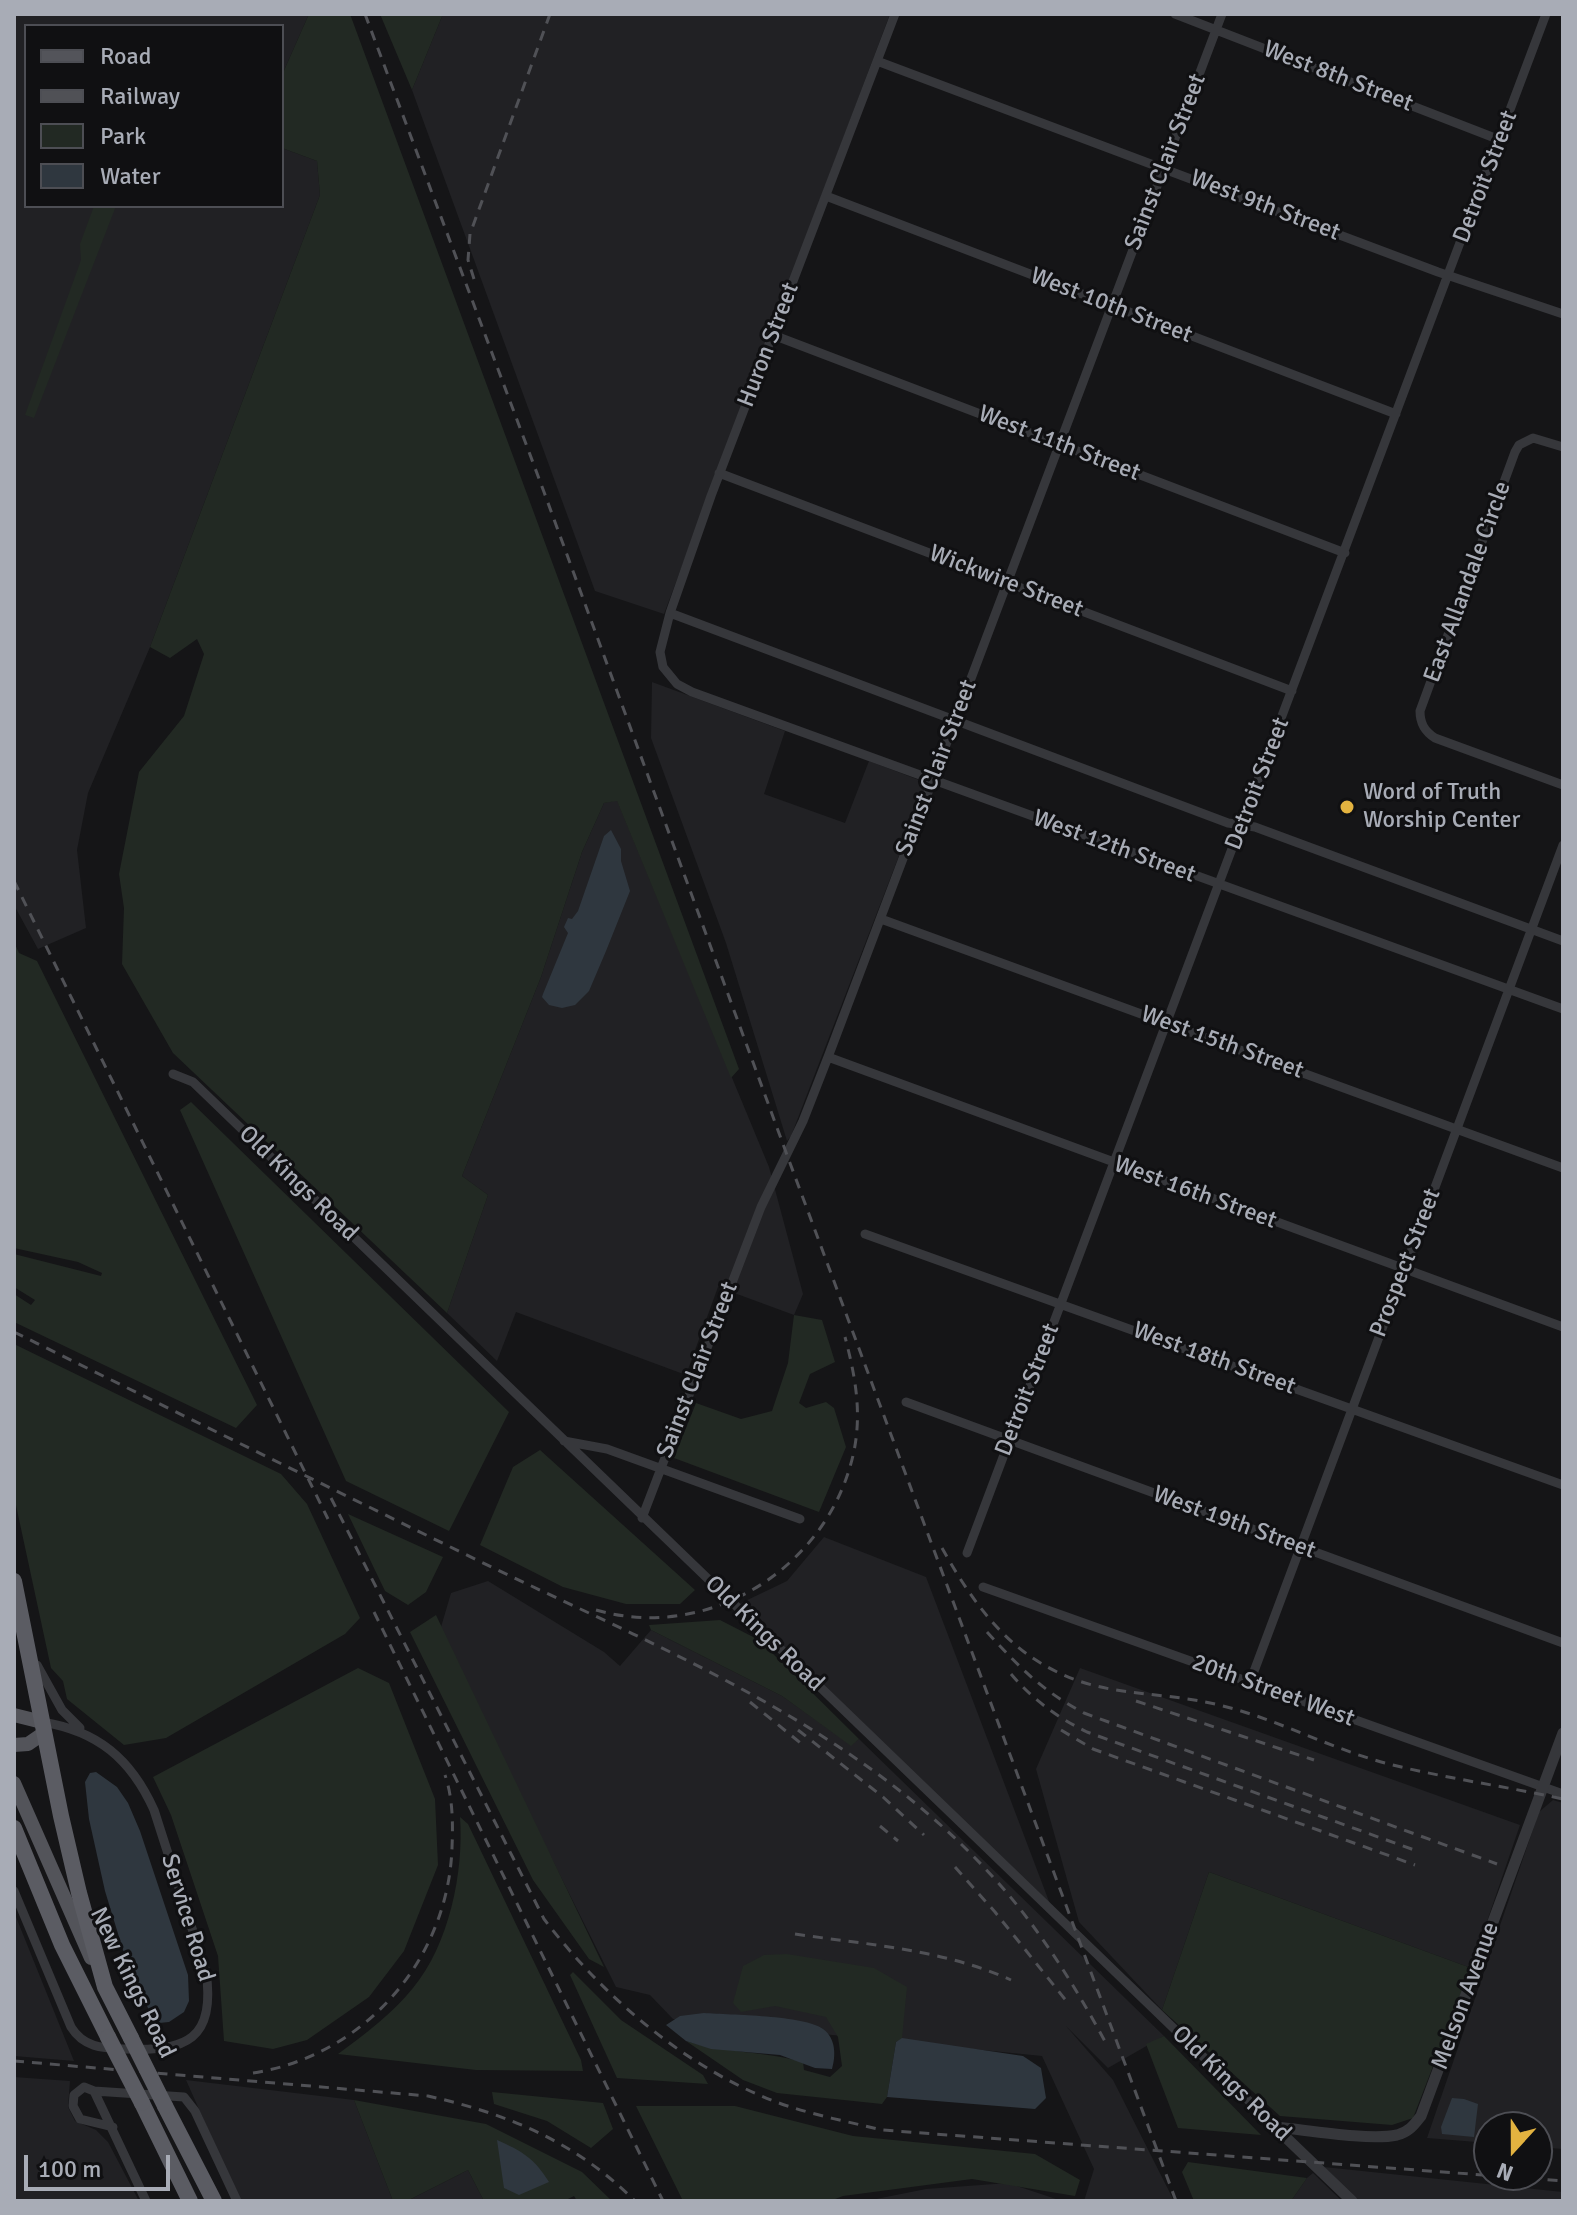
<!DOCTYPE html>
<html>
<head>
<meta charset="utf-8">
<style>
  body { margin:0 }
  #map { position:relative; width:1577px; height:2215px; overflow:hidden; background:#151517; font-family:Signika,sans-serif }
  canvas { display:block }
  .frame { position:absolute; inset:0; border:16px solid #a8acb6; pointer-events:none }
  .legend { position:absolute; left:24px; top:24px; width:260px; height:184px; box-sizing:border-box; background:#101012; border:2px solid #4d4e54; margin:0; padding:10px 14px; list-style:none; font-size:24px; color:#a8acb6 }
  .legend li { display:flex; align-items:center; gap:16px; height:40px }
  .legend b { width:40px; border:2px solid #4d4e54 }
  .north { position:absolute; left:1473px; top:2111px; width:80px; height:80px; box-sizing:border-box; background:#101012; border:2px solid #4d4e54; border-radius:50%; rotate:201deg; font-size:22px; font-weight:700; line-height:32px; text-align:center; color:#a8acb6 }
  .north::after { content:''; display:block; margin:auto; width:28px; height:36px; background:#e3b340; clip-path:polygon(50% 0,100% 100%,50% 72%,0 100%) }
  .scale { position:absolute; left:24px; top:2155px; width:146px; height:36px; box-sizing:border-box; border:4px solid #a8acb6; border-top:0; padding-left:10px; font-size:24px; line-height:28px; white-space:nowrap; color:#a8acb6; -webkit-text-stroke:6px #101012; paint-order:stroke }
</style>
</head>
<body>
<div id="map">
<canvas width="1577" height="2215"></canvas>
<div class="frame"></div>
<ul class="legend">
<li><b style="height:10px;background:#53545a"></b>Road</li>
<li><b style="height:10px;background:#505156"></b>Railway</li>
<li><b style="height:22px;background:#222923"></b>Park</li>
<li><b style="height:22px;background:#2f373f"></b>Water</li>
</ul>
<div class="north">N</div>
<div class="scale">100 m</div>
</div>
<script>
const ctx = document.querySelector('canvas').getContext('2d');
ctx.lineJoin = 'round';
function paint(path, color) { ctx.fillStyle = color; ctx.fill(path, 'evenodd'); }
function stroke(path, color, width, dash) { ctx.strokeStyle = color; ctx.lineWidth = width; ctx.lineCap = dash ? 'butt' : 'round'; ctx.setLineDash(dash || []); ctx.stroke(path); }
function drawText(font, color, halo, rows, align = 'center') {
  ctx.font = font + ' Signika,sans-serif'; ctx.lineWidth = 6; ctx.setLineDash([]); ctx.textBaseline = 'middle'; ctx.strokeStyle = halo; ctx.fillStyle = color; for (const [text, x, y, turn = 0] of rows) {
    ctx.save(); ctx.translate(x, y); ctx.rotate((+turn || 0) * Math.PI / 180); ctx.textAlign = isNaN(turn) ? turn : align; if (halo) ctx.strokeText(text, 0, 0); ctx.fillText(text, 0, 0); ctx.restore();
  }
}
const built = new Path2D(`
  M14 14H309L282 75V26H26V206H282V148L317 161 320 195 150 647 88 793 77 850 86 928 38 949 14 905Z
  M443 14H890L664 614 595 591 412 90Z
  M652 682 785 731 764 794 845 823 869 761 927 783 791 1136 787 1141 726 943 651 738Z
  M617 800 769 1167 803 1294 794 1315 718 1287 686 1375 516 1312 497 1361 447 1313 488 1195 462 1176 541 977 582 852 604 803Z
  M824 1537 926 1577 1050 1904 739 1604 787 1581Z
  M488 1581 604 1652 620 1666 651 1630 782 1696 851 1745 859 1739 1164 2036 1108 2068 1066 2026 1113 2080 1174 2201H1084L1094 2169 1042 2056 673 2019 650 1995 616 1987 439 1634 451 1593Z
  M1080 1668 1520 1825 1471 1968 1209 1872 1162 2010 1079 1922 1036 1769Z
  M1553 1800 1563 1803V2149L1537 2147V2127H1489V2143L1427 2138 1539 1812Z
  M14 1912 74 2061 14 2056Z
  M14 2077 70 2081 68 2107 75 2121 96 2130 108 2142 139 2201H14Z
  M186 2080 354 2100 393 2201H240Z
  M1324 2167 1563 2192V2201H1358Z
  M468 2170 484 2201H407Z
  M1313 2173 1342 2201H1291L1307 2178Z
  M1008 2183 1062 2201H866L926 2189Z`);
const green = new Path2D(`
  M309 14H350L739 1069 731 1078 617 801 604 803 582 852 541 977 462 1176 488 1195 447 1313 173 1053 122 964 124 908 119 874 139 772 184 716 204 654 197 639 170 658 150 647 320 195 317 161 282 148V75Z
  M380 14H443L412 90Z
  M94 206H116L34 418 25 415 81 260 80 244Z
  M14 942 19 953 37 961 257 1405 236 1428 14 1322V1294L31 1305 35 1300 14 1287V1254L101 1276 102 1273 78 1262 14 1248Z
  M191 1102 509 1412 449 1531 346 1481 180 1110Z
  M794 1315 822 1320 835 1362 810 1374 799 1403 806 1408 826 1402 834 1408 846 1447 819 1512 674 1458 696 1403 741 1419 772 1411 788 1363Z
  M14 1344 281 1474 307 1504 360 1618 345 1634 166 1738 124 1745 67 1699 63 1681 51 1668 14 1496Z
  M540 1450 695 1590 680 1604H626L563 1587 480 1545 513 1467Z
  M348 1514 443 1557 426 1592 408 1605 385 1591Z
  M436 1615 604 1967 589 1959 533 1880 410 1632Z
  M720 1620 759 1640 859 1739 851 1746 782 1696 651 1630 649 1625Z
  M358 1668 389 1683 435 1799 438 1865 404 1951 369 1997 307 2040 273 2049 224 2041 218 1956 171 1815 153 1777Z
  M460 1817 468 1824 581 2060 583 2071 476 2070 338 2054C365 2034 392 2014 413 1988 449 1945 464 1872 460 1817Z
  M1209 1872 1471 1968 1413 2118 1392 2125 1280 2116 1162 2010Z
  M787 1954 874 1968 907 1987 902 2038 896 2042 887 2097 882 2104 777 2093 743 2080 686 2041C724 2053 764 2051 803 2062L804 2070 830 2077 842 2066 838 2037 826 2017 775 2006 741 2012 733 2003 743 1966 764 1955Z
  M573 1972 621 2020 703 2075 708 2084 617 2078 570 1975Z
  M1164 2036 1261 2135 1178 2128 1146 2044Z
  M492 2092 603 2103 613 2129 591 2148 547 2121 494 2104Z
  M354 2100 486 2124 582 2172 612 2201H577L574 2196 564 2201H484L468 2170 407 2201H393Z
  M636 2106H735L853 2136 1035 2154 1080 2180 1075 2196 972 2179 843 2196 830 2201H683Z
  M1188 2162 1307 2178 1291 2201H1194L1182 2172Z`);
const water = new Path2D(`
  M611 830 621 849V861L630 891 606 951 589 991 575 1005 562 1008 549 1005 542 997 543 994 568 933 564 927 568 918 572 919 578 911 604 836Z
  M96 1772 117 1787 128 1803 140 1831 188 1975 189 2001 184 2012 169 2022 159 2023 148 2008 123 1950 105 1891 89 1819 85 1782 90 1773Z
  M704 2013C730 2015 805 2015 823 2029 836 2038 836 2056 832 2069L815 2068 780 2055 711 2049 686 2041 666 2025 680 2016Z
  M902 2038 1023 2056 1041 2068 1046 2098 1035 2109 887 2097 896 2042Z
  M1452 2098 1464 2099 1478 2104 1474 2137 1442 2134 1441 2127Z
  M497 2140C522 2151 534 2158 549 2182L519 2195 504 2188Z`);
const minor = new Path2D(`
  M895 14 711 496 670 613 660 652 663 667 677 684 692 692 1563 1009
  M1175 14 1500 140
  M877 61 1438 272 1563 314
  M826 196 1396 414
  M773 335 1345 553
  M1563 447 1533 438 1519 445 1515 452 1420 711C1420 723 1424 731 1435 738L1563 785
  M719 473 1292 691
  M670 613 1228 823 1255 827 1563 941
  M881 919 1563 1168
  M828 1057 1563 1327
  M173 1074 193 1082 1276 2127
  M865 1234 1563 1485
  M906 1402 1563 1643
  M564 1441 607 1449 800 1519
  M642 1518 761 1207 803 1121 828 1057 1222 14
  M967 1553 1546 14
  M983 1587 1563 1794
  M37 1665 62 1710 80 1728
  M1250 1682 1563 845
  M14 1891 71 2027C84 2048 103 2048 126 2049 186 2052 216 2039 206 1972L154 1810C131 1759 98 1731 42 1722
  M94 2091 146 2201
  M113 2127 80 2119 73 2106 74 2095 84 2087 94 2091 184 2097 195 2111 237 2201`);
const tertiary = new Path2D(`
  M1276 2127C1307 2130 1369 2141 1397 2135 1409 2132 1414 2125 1421 2116L1563 1733
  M1276 2128 1352 2201`);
const primary = new Path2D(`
  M14 1715 42 1722
  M14 1745 28 1744 44 1733
  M14 1783 91 1958`);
const trunk = new Path2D(`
  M14 1581 61 1816 79 1893 105 1987 131 2038
  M14 1828 62 1945 108 2037
  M142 2103 190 2201
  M165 2106 214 2201`);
const rail = new Path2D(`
  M365 14 544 492 787 1155 1176 2201
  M474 279 468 260 470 234 550 14
  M14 881 328 1519
  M14 1332C168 1408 322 1484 477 1560 662 1650 861 1726 1001 1886 1043 1934 1078 1991 1108 2047
  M331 1498 544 1919C599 1991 674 2058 759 2095 797 2112 841 2120 882 2130L1563 2181
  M942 1548C966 1591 996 1636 1039 1662 1100 1700 1154 1689 1219 1705 1275 1718 1329 1748 1385 1763 1443 1778 1504 1786 1563 1799
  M596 1610C710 1643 830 1566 854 1451 862 1411 855 1375 845 1337
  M374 1612 663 2201
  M987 1632C1018 1666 1042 1691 1084 1713L1497 1864
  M1011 1674C1032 1699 1058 1718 1087 1732L1417 1851
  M1136 1701 1314 1760
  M750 1702 803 1745
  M798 1730 883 1797 924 1835
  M1061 1730 1093 1749 1415 1865
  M880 1826 898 1841
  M955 1867 995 1912 1068 2003
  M795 1934C869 1945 942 1949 1011 1980
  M14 2061 428 2096C508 2114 576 2142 635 2201
  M253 2073C364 2056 448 1960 452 1848 453 1824 453 1798 445 1775`);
const trunkBridge = new Path2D(`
  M108 2037 142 2103
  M131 2038 165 2106`);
const markers = [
  [1347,807,8,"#e3b340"]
];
const streetNames = [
  ["West 8th Street",1338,77,21],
  ["Sainst Clair Street",1166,162,-69],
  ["Detroit Street",1486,177,-69],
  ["West 9th Street",1265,206,21],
  ["West 10th Street",1111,306,21],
  ["Huron Street",769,345,-69],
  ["West 11th Street",1059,444,21],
  ["Wickwire Street",1006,582,21],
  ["East Allandale Circle",1468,582,-70],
  ["Sainst Clair Street",937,768,-69],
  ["Detroit Street",1258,784,-69],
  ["West 12th Street",1114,847,20],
  ["West 15th Street",1222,1043,20],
  ["Old Kings Road",298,1184,44],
  ["West 16th Street",1195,1193,20],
  ["Prospect Street",1406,1263,-69],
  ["West 18th Street",1214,1359,20],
  ["Sainst Clair Street",698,1370,-69],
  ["Detroit Street",1028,1390,-69],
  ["West 19th Street",1234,1523,20],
  ["Old Kings Road",764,1634,44],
  ["20th Street West",1273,1691,20],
  ["Service Road",187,1918,73],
  ["New Kings Road",132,1983,64],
  ["Melson Avenue",1466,1996,-70],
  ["Old Kings Road",1231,2084,44]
];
const poiNames = [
  ["Word of Truth",1363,793],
  ["Worship Center",1363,821]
];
paint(built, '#212124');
paint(green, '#222923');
paint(water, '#2f373f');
stroke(minor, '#36373b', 9);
stroke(tertiary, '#36373b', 11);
stroke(primary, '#53545a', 14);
stroke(trunk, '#5b5c63', 16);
stroke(rail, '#505156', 3, [10, 8]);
stroke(trunkBridge, '#5b5c63', 16);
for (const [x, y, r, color] of markers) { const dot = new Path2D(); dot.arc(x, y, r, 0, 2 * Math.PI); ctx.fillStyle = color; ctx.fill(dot); stroke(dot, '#101012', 3); }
drawText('24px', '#a8acb6', '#101012', streetNames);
drawText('24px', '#a8acb6', '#101012', poiNames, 'left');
</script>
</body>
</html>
